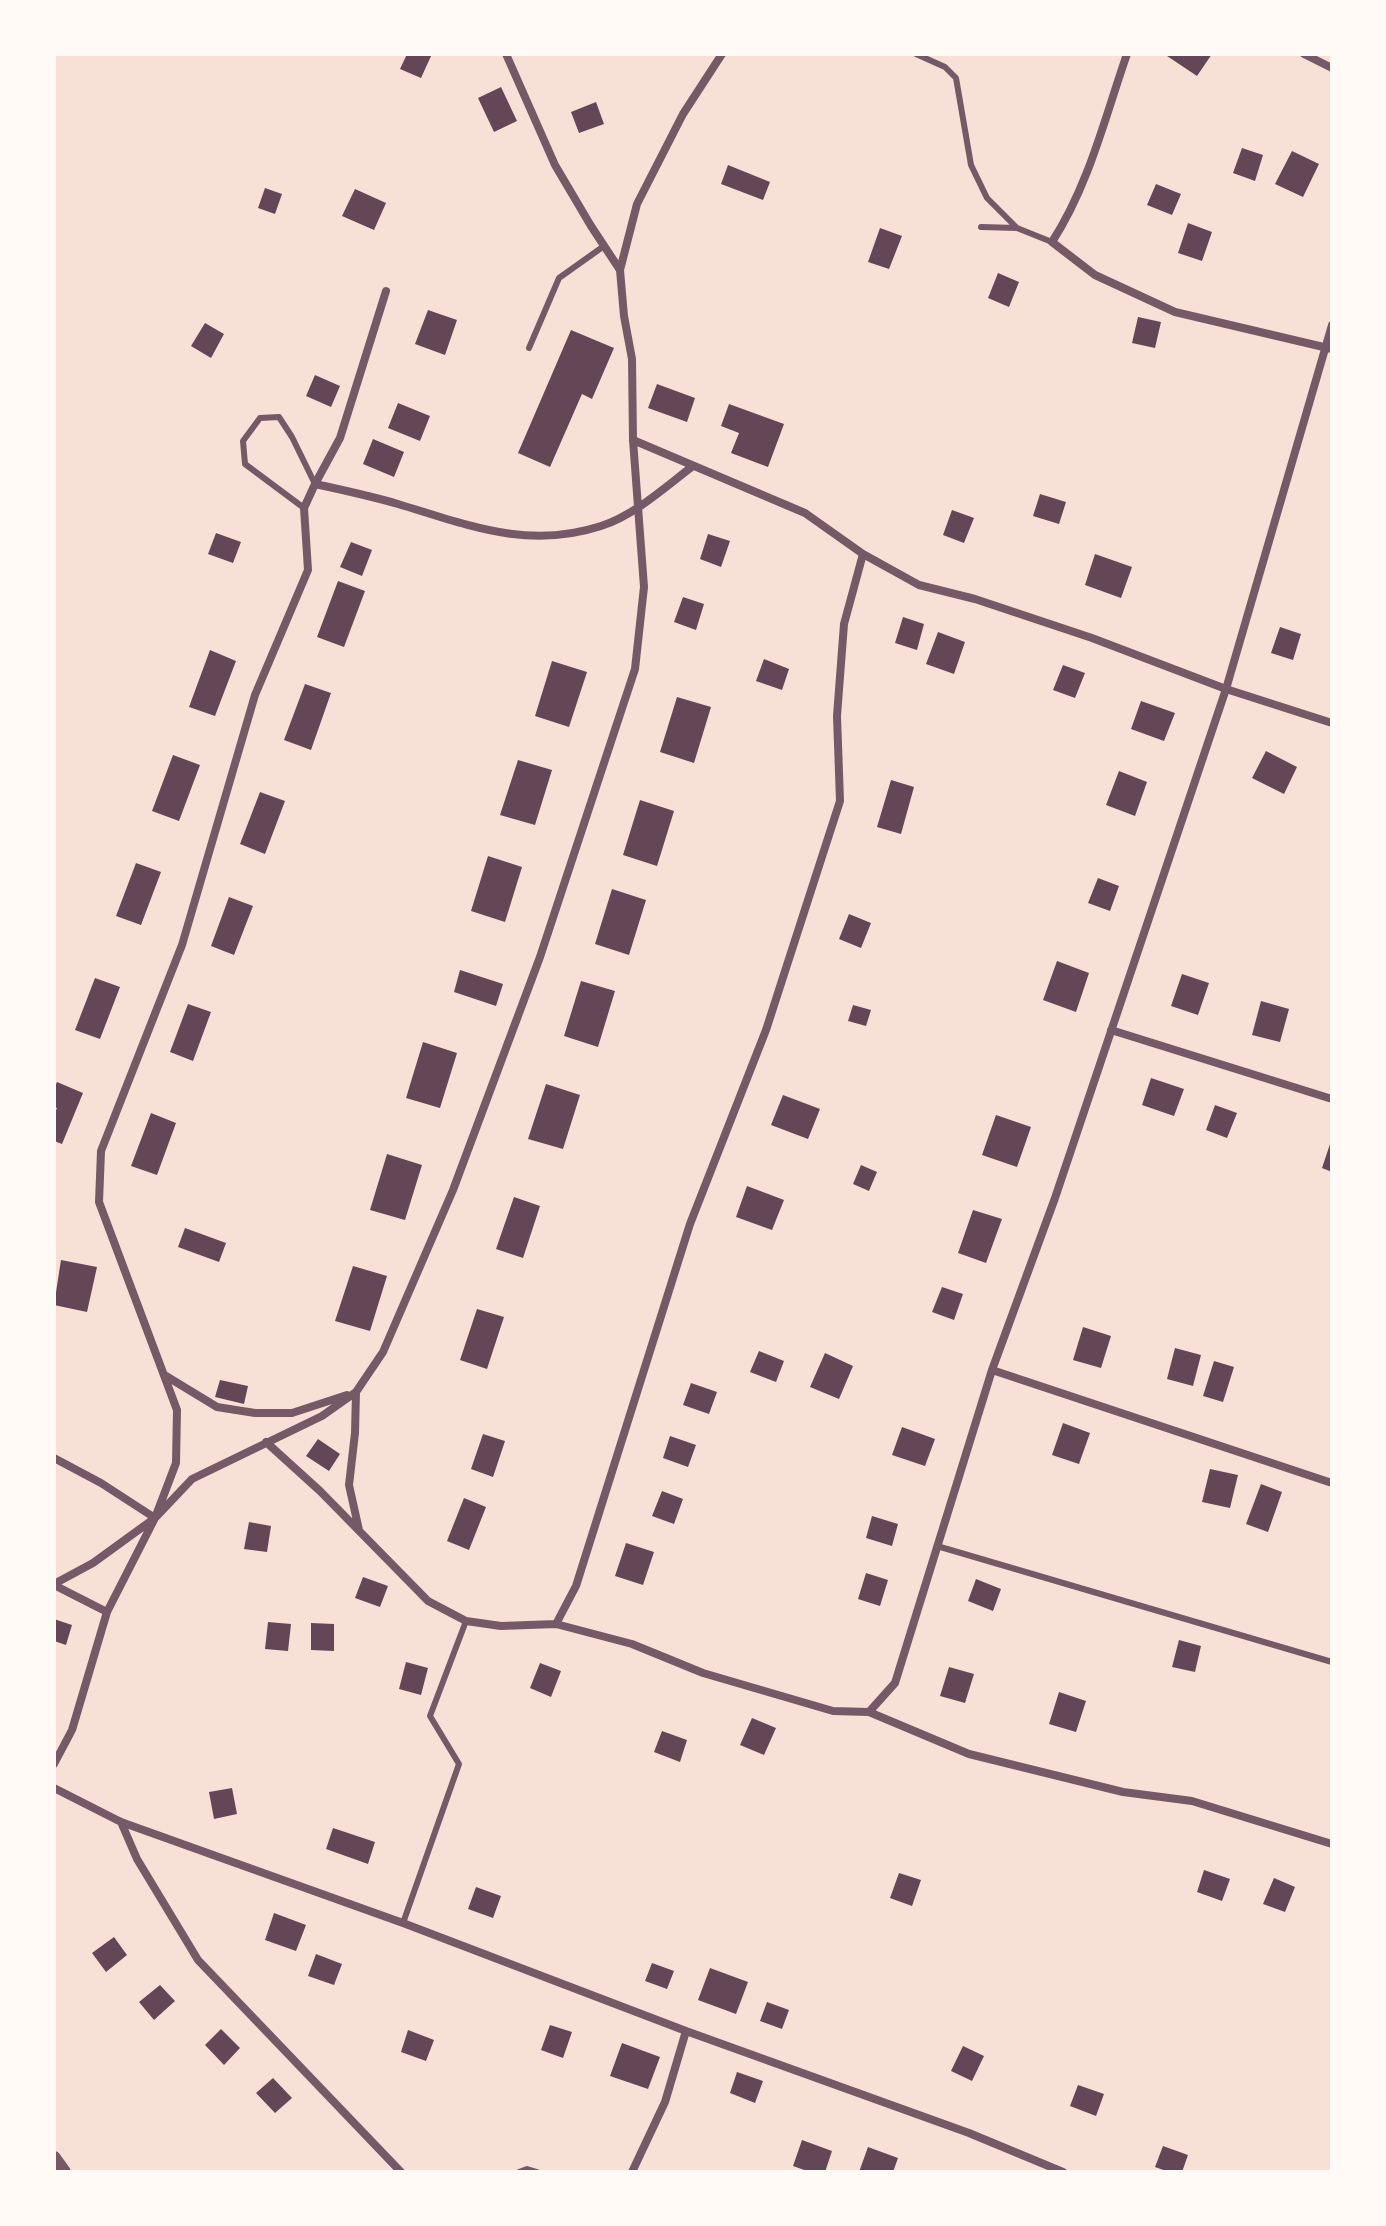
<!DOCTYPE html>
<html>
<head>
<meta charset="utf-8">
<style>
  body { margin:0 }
  #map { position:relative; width:1386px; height:2226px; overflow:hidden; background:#f7e1d7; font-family:"Fira Sans Condensed",sans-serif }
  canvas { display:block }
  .frame { position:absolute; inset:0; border:56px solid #fffaf5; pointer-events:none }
</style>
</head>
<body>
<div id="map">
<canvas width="1386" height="2226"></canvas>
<div class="frame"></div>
</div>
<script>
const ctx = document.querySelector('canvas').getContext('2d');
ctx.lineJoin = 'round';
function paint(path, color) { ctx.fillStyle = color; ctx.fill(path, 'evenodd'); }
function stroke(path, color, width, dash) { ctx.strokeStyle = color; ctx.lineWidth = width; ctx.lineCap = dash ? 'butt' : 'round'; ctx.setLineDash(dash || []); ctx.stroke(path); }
const building = new Path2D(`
  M407 54H432L421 78 400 69Z
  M1164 54H1212L1197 76Z
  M501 87 517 121 494 132 478 98Z
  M596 102 604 124 579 133 571 112Z
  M1242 148 1263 155 1255 181 1233 173Z
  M1292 151 1319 164 1303 197 1275 184Z
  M728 165 770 182 763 200 721 184Z
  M1156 184 1181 194 1172 215 1147 205Z
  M265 188 282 194 275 214 258 208Z
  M355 189 386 203 374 230 342 216Z
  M1188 223 1212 232 1202 261 1178 253Z
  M880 228 902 236 889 269 868 262Z
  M998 273 1019 282 1009 307 988 298Z
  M428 310 457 320 445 355 415 344Z
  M1138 317 1161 322 1155 348 1132 343Z
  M205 323 224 334 211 358 191 346Z
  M571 330 614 348 592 399 582 394 550 467 518 453Z
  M315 375 340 386 331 407 306 396Z
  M657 384 695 398 687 422 648 408Z
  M398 403 430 416 420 441 388 428Z
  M729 404 784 424 768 467 731 453 739 433 721 426Z
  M373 439 404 452 394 477 363 464Z
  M1040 494 1066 502 1059 524 1033 516Z
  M952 510 974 518 964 543 943 535Z
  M216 533 241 542 233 563 208 554Z
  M708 534 730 541 721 567 700 559Z
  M351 542 372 550 362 576 340 567Z
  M1095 554 1132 567 1121 598 1085 585Z
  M338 581 365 591 344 647 317 637Z
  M683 597 704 604 696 630 674 622Z
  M903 617 924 624 917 650 895 643Z
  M1280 627 1301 634 1293 660 1271 653Z
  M938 632 965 642 954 674 926 664Z
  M210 650 236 661 215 716 189 707Z
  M764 659 789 669 782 690 756 681Z
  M552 661 587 672 569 727 535 716Z
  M1063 665 1085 673 1075 698 1053 690Z
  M305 684 331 693 311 750 284 740Z
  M677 697 711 707 694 763 660 752Z
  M1141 701 1175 713 1164 741 1131 729Z
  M1266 751 1297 767 1284 794 1252 778Z
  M173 755 200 765 179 821 152 811Z
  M518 760 552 770 535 825 500 815Z
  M1119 771 1147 782 1135 816 1106 805Z
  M891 780 914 787 901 834 877 827Z
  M260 792 285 801 265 854 240 844Z
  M640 800 674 811 657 866 623 855Z
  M488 856 522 867 505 922 471 911Z
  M136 863 161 872 141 925 116 916Z
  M1098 878 1119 886 1110 911 1088 903Z
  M612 889 646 900 629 955 595 944Z
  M229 897 253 906 234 955 211 946Z
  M849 914 871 923 861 948 839 939Z
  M1057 961 1089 973 1076 1012 1043 1000Z
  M460 970 503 984 496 1006 454 992Z
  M1182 974 1209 983 1198 1015 1171 1006Z
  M95 978 120 987 100 1039 75 1030Z
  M581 981 615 991 598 1047 564 1036Z
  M1261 1001 1289 1009 1280 1042 1252 1035Z
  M188 1004 211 1012 193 1061 170 1052Z
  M853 1005 871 1010 866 1026 848 1021Z
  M423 1042 457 1053 440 1108 406 1098Z
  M1151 1078 1184 1089 1174 1116 1142 1105Z
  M57 1082 83 1093 62 1144 54 1141V1115L57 1108 54 1107V1088Z
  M546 1084 580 1095 563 1149 528 1139Z
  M783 1095 820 1109 808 1139 771 1125Z
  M1215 1105 1237 1113 1227 1138 1206 1130Z
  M151 1113 176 1123 157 1175 131 1166Z
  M996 1115 1031 1127 1017 1167 982 1155Z
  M1332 1138V1172L1322 1168Z
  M387 1154 422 1165 405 1220 370 1210Z
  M861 1165 877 1172 869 1191 853 1184Z
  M747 1186 784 1200 772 1230 736 1217Z
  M514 1197 540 1206 523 1258 496 1249Z
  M973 1210 1002 1219 986 1263 958 1253Z
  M185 1228 226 1243 219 1262 178 1247Z
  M61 1260 97 1267 87 1312 54 1305Z
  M353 1266 387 1276 370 1331 335 1321Z
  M942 1287 963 1294 954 1320 932 1312Z
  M477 1309 504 1317 487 1369 460 1360Z
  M1083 1327 1111 1336 1101 1368 1073 1360Z
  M1175 1348 1201 1355 1193 1386 1167 1379Z
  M759 1351 784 1361 776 1382 750 1372Z
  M825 1353 853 1366 839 1399 810 1387Z
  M1214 1361 1234 1367 1223 1402 1203 1396Z
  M220 1380 248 1386 244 1404 215 1397Z
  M691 1383 717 1392 709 1414 683 1405Z
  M1063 1423 1090 1433 1079 1464 1052 1455Z
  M902 1427 935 1439 925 1466 892 1455Z
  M483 1434 505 1441 493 1477 471 1469Z
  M670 1436 696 1445 688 1467 663 1458Z
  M318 1439 340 1454 329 1471 306 1456Z
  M1210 1469 1238 1475 1230 1508 1202 1502Z
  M1261 1484 1282 1492 1268 1532 1246 1524Z
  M662 1491 683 1499 674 1524 652 1516Z
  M464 1498 486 1507 469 1550 447 1541Z
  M872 1516 898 1524 892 1546 866 1538Z
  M249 1522 271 1526 267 1552 244 1549Z
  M626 1543 654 1552 643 1585 615 1576Z
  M866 1573 888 1580 880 1606 858 1599Z
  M363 1577 388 1586 380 1607 355 1598Z
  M976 1579 1001 1589 993 1611 968 1601Z
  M54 1619 72 1625 66 1645 54 1641Z
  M268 1622 291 1624 288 1651 265 1649Z
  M311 1623 334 1624V1651L311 1650Z
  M1179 1640 1201 1646 1195 1672 1172 1667Z
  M406 1662 428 1668 421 1695 399 1689Z
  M540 1663 561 1671 551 1697 530 1688Z
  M949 1667 974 1674 965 1703 940 1696Z
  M1059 1692 1086 1701 1076 1732 1049 1724Z
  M752 1718 776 1728 764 1755 740 1745Z
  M662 1731 687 1740 680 1762 654 1752Z
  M232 1788 237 1814 214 1819 209 1792Z
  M333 1828 375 1842 368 1864 326 1849Z
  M1204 1870 1230 1879 1222 1901 1197 1892Z
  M899 1873 921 1880 912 1906 890 1898Z
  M1274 1878 1295 1887 1285 1912 1263 1904Z
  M476 1887 501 1896 493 1918 468 1909Z
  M274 1913 306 1925 296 1951 265 1940Z
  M114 1937 127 1955 106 1972 92 1953Z
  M316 1954 342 1964 334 1985 308 1976Z
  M652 1963 674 1971 667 1989 645 1981Z
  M710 1968 748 1982 736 2014 698 2000Z
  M160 1985 175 2001 154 2020 139 2002Z
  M767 2002 789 2010 782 2029 760 2021Z
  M550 2025 572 2032 563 2058 541 2050Z
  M221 2029 240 2048 224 2065 205 2045Z
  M408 2030 434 2040 426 2061 401 2052Z
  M622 2043 660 2057 648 2089 610 2076Z
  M963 2046 984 2056 972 2081 951 2071Z
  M737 2072 763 2081 755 2103 730 2093Z
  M273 2078 292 2098 275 2113 256 2093Z
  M1078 2085 1104 2094 1096 2116 1070 2106Z
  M802 2140 832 2151 825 2172H810L793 2166Z
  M1163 2146 1188 2155 1182 2172H1169L1155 2167Z
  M868 2147 898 2158 893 2172H859Z`);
const service = new Path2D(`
  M916 54 945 67 956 78 971 165 987 198 1017 228 1052 242
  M981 227 1017 228
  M529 348 559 278 604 246
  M304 508 245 464 243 441 260 418 279 417 292 437 315 484
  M937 1546 1332 1662
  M403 1923 459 1764 430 1716 466 1621
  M519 2172 527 2169 537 2172`);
const minor = new Path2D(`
  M1127 54C1105 117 1089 185 1052 242L1095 275 1175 312 1332 349
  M1304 54 1332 68
  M620 270 637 204 683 114 722 54
  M633 440 805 513 863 554 919 585 975 599 1092 638 1226 689 1332 723
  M315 484 340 438 386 291
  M1111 1030 1332 1099
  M992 1370 1332 1483
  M166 1376 217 1407 255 1413H292L347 1395
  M356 1392 355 1433 349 1485 359 1530
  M266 1442 320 1491 428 1601 466 1621 501 1626 556 1624 632 1644 703 1673 833 1711 869 1712 969 1754 1123 1792 1192 1801 1332 1844
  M54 1458 101 1483 155 1518
  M54 1584 93 1563 155 1518 192 1479 322 1416 356 1392 383 1352 453 1190 540 957 635 669 644 587 633 440 632 359 624 316 620 270 591 226 555 165 506 54
  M54 1585 107 1612
  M556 1624 576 1586 690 1224 766 1030 840 801 837 716 844 624 863 554
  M869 1712 895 1683 992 1370 1055 1198 1226 689 1332 325
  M54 1764 72 1730 107 1612 155 1518 176 1463 177 1410 99 1202 101 1151 182 945 255 695 308 570 304 508 315 484C343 490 371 496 398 504 468 525 528 550 601 526 635 515 665 487 693 466
  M54 1788 121 1822 403 1923 686 2031 969 2133 1063 2172
  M121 1822 137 1859 198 1960 401 2172
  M632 2172 665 2102 686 2031`);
const tertiary = new Path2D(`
  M54 2158 64 2172`);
paint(building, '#644757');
stroke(service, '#755966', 6);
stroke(minor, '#755966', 8);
stroke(tertiary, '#755966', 14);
</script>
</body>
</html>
